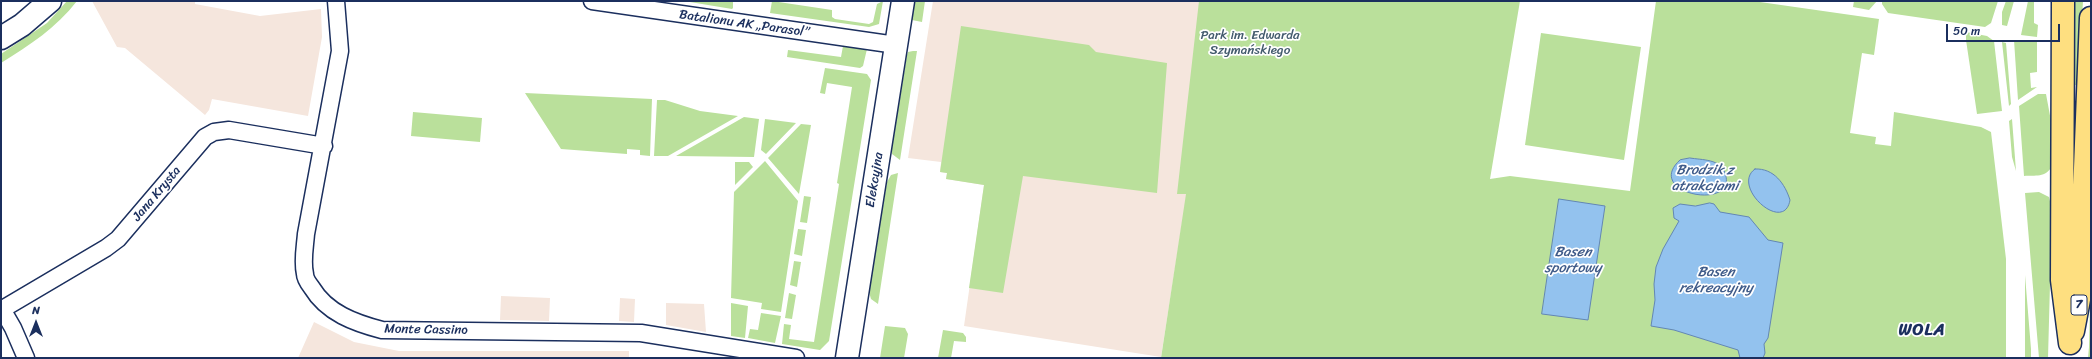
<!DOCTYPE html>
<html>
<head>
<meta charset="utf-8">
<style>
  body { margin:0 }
  #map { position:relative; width:2092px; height:359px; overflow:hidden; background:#fff; font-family:Sriracha,sans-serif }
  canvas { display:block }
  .frame { position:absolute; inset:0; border:2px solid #1b2f5e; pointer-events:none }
  .north { position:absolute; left:16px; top:303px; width:40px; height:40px; -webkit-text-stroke:3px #fff; paint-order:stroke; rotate:0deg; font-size:11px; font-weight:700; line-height:16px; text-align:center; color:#1b2f5e }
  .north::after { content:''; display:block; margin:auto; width:14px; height:18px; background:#1b2f5e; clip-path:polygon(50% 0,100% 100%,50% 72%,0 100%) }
  .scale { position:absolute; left:1946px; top:24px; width:114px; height:18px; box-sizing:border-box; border:2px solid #1b2f5e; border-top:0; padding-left:5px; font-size:12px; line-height:14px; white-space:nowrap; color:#1b2f5e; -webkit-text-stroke:3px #fff; paint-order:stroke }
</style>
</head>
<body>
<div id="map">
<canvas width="2092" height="359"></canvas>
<div class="frame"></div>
<div class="north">N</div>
<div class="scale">50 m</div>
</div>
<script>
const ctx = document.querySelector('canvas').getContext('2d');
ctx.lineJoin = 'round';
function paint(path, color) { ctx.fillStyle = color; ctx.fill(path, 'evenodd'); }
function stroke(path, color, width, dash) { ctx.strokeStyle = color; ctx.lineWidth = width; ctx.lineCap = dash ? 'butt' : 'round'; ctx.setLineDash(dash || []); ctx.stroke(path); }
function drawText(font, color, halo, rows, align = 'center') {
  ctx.font = font + ' Sriracha,sans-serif'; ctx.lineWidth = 3.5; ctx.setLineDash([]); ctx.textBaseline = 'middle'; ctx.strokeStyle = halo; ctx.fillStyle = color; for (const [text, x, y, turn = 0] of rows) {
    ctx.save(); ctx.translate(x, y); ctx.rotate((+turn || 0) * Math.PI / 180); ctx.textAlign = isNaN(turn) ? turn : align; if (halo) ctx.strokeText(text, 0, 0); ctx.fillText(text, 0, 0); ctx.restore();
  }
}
const built = new Path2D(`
  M92 1H195V4L260 16 321 9 322 37 308 116 212 99 209 110 205 115 125 48 117 47Z
  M933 1H1217L1161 357 964 326 984 185 946 179 947 173 940 172 941 162 908 158Z
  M501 296 550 298 549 321 500 320Z
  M620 298 635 299 634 322 619 321Z
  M666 303 704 304 706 332 666 325Z
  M314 322 354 342 399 351H629V358H298Z`);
const green = new Path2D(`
  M67 1H77C56 28 30 45 1 63V54L47 23Z
  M684 1H733V8L732 9Z
  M772 1 832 10V17L835 19 869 24 873 22 877 4 883 1 879 24 869 27 770 13Z
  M915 1H925L922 22 912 20Z
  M1199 1H1520L1490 179 1510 176 1630 191 1656 1H1753L1879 19 1874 55 1862 53 1850 133 1876 137 1875 144 1891 146 1894 112 1981 127 1991 132 2006 259V358H1161L1186 194H1177Z
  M1854 1H1877L1869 10 1853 7Z
  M1882 1H1998L1991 23 1985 27 1888 13 1882 4Z
  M2006 1H2014L2007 26 2002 25V12Z
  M2028 1H2034V23L2038 25 2037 37 2021 35Z
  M2074 1H2083L2078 86 2073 84Z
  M961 26 1089 45 1096 52 1167 63 1157 193 1023 176 1003 293 969 288 984 185 946 179 947 173 940 172Z
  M1966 32 1987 36 1994 41 2002 111 1977 114 1966 40Z
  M1541 33 1641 47 1624 160 1525 145Z
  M2014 40 2037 42V72L2030 73 2031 88 2037 87 2018 100Z
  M2002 42 2006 43 2011 104 2009 106Z
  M843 46 867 49 863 66 860 68 787 57 788 50 841 57Z
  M913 51H917L900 160 892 154V147L907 55 908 52Z
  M825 68 867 74 871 80 829 341 820 350 782 344 784 324 791 325 789 339 814 342 839 184 837 183 852 87 827 83 825 94 820 93Z
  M525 93 652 99 650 156 640 155V150L627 149V154L561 149Z
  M2038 94H2046L2051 121 2052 166C2046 178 2035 175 2024 176L2019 106Z
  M657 100H665L700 111 738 116 668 156H654Z
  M413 112 482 118 480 142 411 136Z
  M744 117 759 119 754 157 676 156Z
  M765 119 796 123 766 154 761 150Z
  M2012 119 2016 171 2012 157 2009 121Z
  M801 124 811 125 799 194 768 158Z
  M765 161 798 201 781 312 761 309 762 303 731 298 734 192Z
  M735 162H749L753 167 735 185Z
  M898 173 878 304 871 299 869 292 887 182 891 175Z
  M2039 192 2049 197 2052 210 2048 358H2039L2025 193Z
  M804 196 811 197 807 223 800 222Z
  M798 229 806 230 802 256 794 254Z
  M2091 255V358H2088L2089 347Z
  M794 261 801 262 797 287 790 285Z
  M2025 275 2031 349V358H2025Z
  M789 293 796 295 792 319 785 318Z
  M731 303 748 306 745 338 731 336Z
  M761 313 781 316 775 343 748 338 750 329 758 330Z
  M885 326 905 328 908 334 904 358H880Z
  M943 330 963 333 966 337V342L954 341 951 358H938Z`);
const water = new Path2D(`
  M1690 158C1702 160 1721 159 1725 173 1739 212 1642 194 1680 160Z
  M1755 169C1774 168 1785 184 1790 200 1784 235 1730 186 1755 169Z
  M1559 199 1605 206 1588 320 1542 314Z
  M1710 203 1714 204 1720 212 1749 217 1768 240 1783 243 1768 338 1764 344 1765 353 1763 358H1740L1738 350 1674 330 1651 326 1655 300 1654 284 1656 267 1663 249 1679 221 1674 218 1673 208 1680 204 1695 206Z`);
const street = new Path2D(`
  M336 1 340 51 306 234C305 247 302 261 305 274 305 279 309 284 312 288 327 313 355 323 382 330L641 333 796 358
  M592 1 896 45
  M2 309 13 328 26 358
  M1 310 106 248 118 239 205 137 214 132 229 130 324 146`);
const secondary = new Path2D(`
  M1 38 22 25 50 1
  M847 358 903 1`);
const primary = new Path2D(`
  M2063 1 2062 280 2070 343
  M2073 331 2080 294 2091 18`);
const shields = [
  [2079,305,16]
];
const shieldNames = [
  ["7",2079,305]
];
const streetNames = [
  ["Batalionu AK „Parasol”",744,24,8],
  ["Elekcyjna",875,180,-81],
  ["Jana Krysta",157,194,-50],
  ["Monte Cassino",426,330,1]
];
const parkNames = [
  ["Park im. Edwarda",1250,36],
  ["Szymańskiego",1250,51]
];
const waterNames = [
  ["Brodzik z",1705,170],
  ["atrakcjami",1705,186],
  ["Basen",1573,252],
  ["sportowy",1573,268],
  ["Basen",1716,272],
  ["rekreacyjny",1716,288]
];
const districtNames = [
  ["WOLA",1922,331]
];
paint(built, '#f5e6dd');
paint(green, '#bae09b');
paint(water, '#93c2ee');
stroke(water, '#6387b4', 1);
stroke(street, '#1b2f5e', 19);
stroke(secondary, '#1b2f5e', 25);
stroke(primary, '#1b2f5e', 25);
stroke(street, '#fff', 16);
stroke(secondary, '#fff', 22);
stroke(primary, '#fedf80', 22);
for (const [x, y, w] of shields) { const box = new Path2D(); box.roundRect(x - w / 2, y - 10, w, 20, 3); ctx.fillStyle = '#fff'; ctx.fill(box); stroke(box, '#1b2f5e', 1); }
drawText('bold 12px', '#1b2f5e', null, shieldNames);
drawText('13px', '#1b2f5e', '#fff', streetNames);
drawText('13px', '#435b6d', '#fff', parkNames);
drawText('italic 14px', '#3f5b89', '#fff', waterNames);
ctx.letterSpacing = '1px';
drawText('bold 17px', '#1b2f5e', '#fff', districtNames);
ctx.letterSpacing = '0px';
</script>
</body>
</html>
